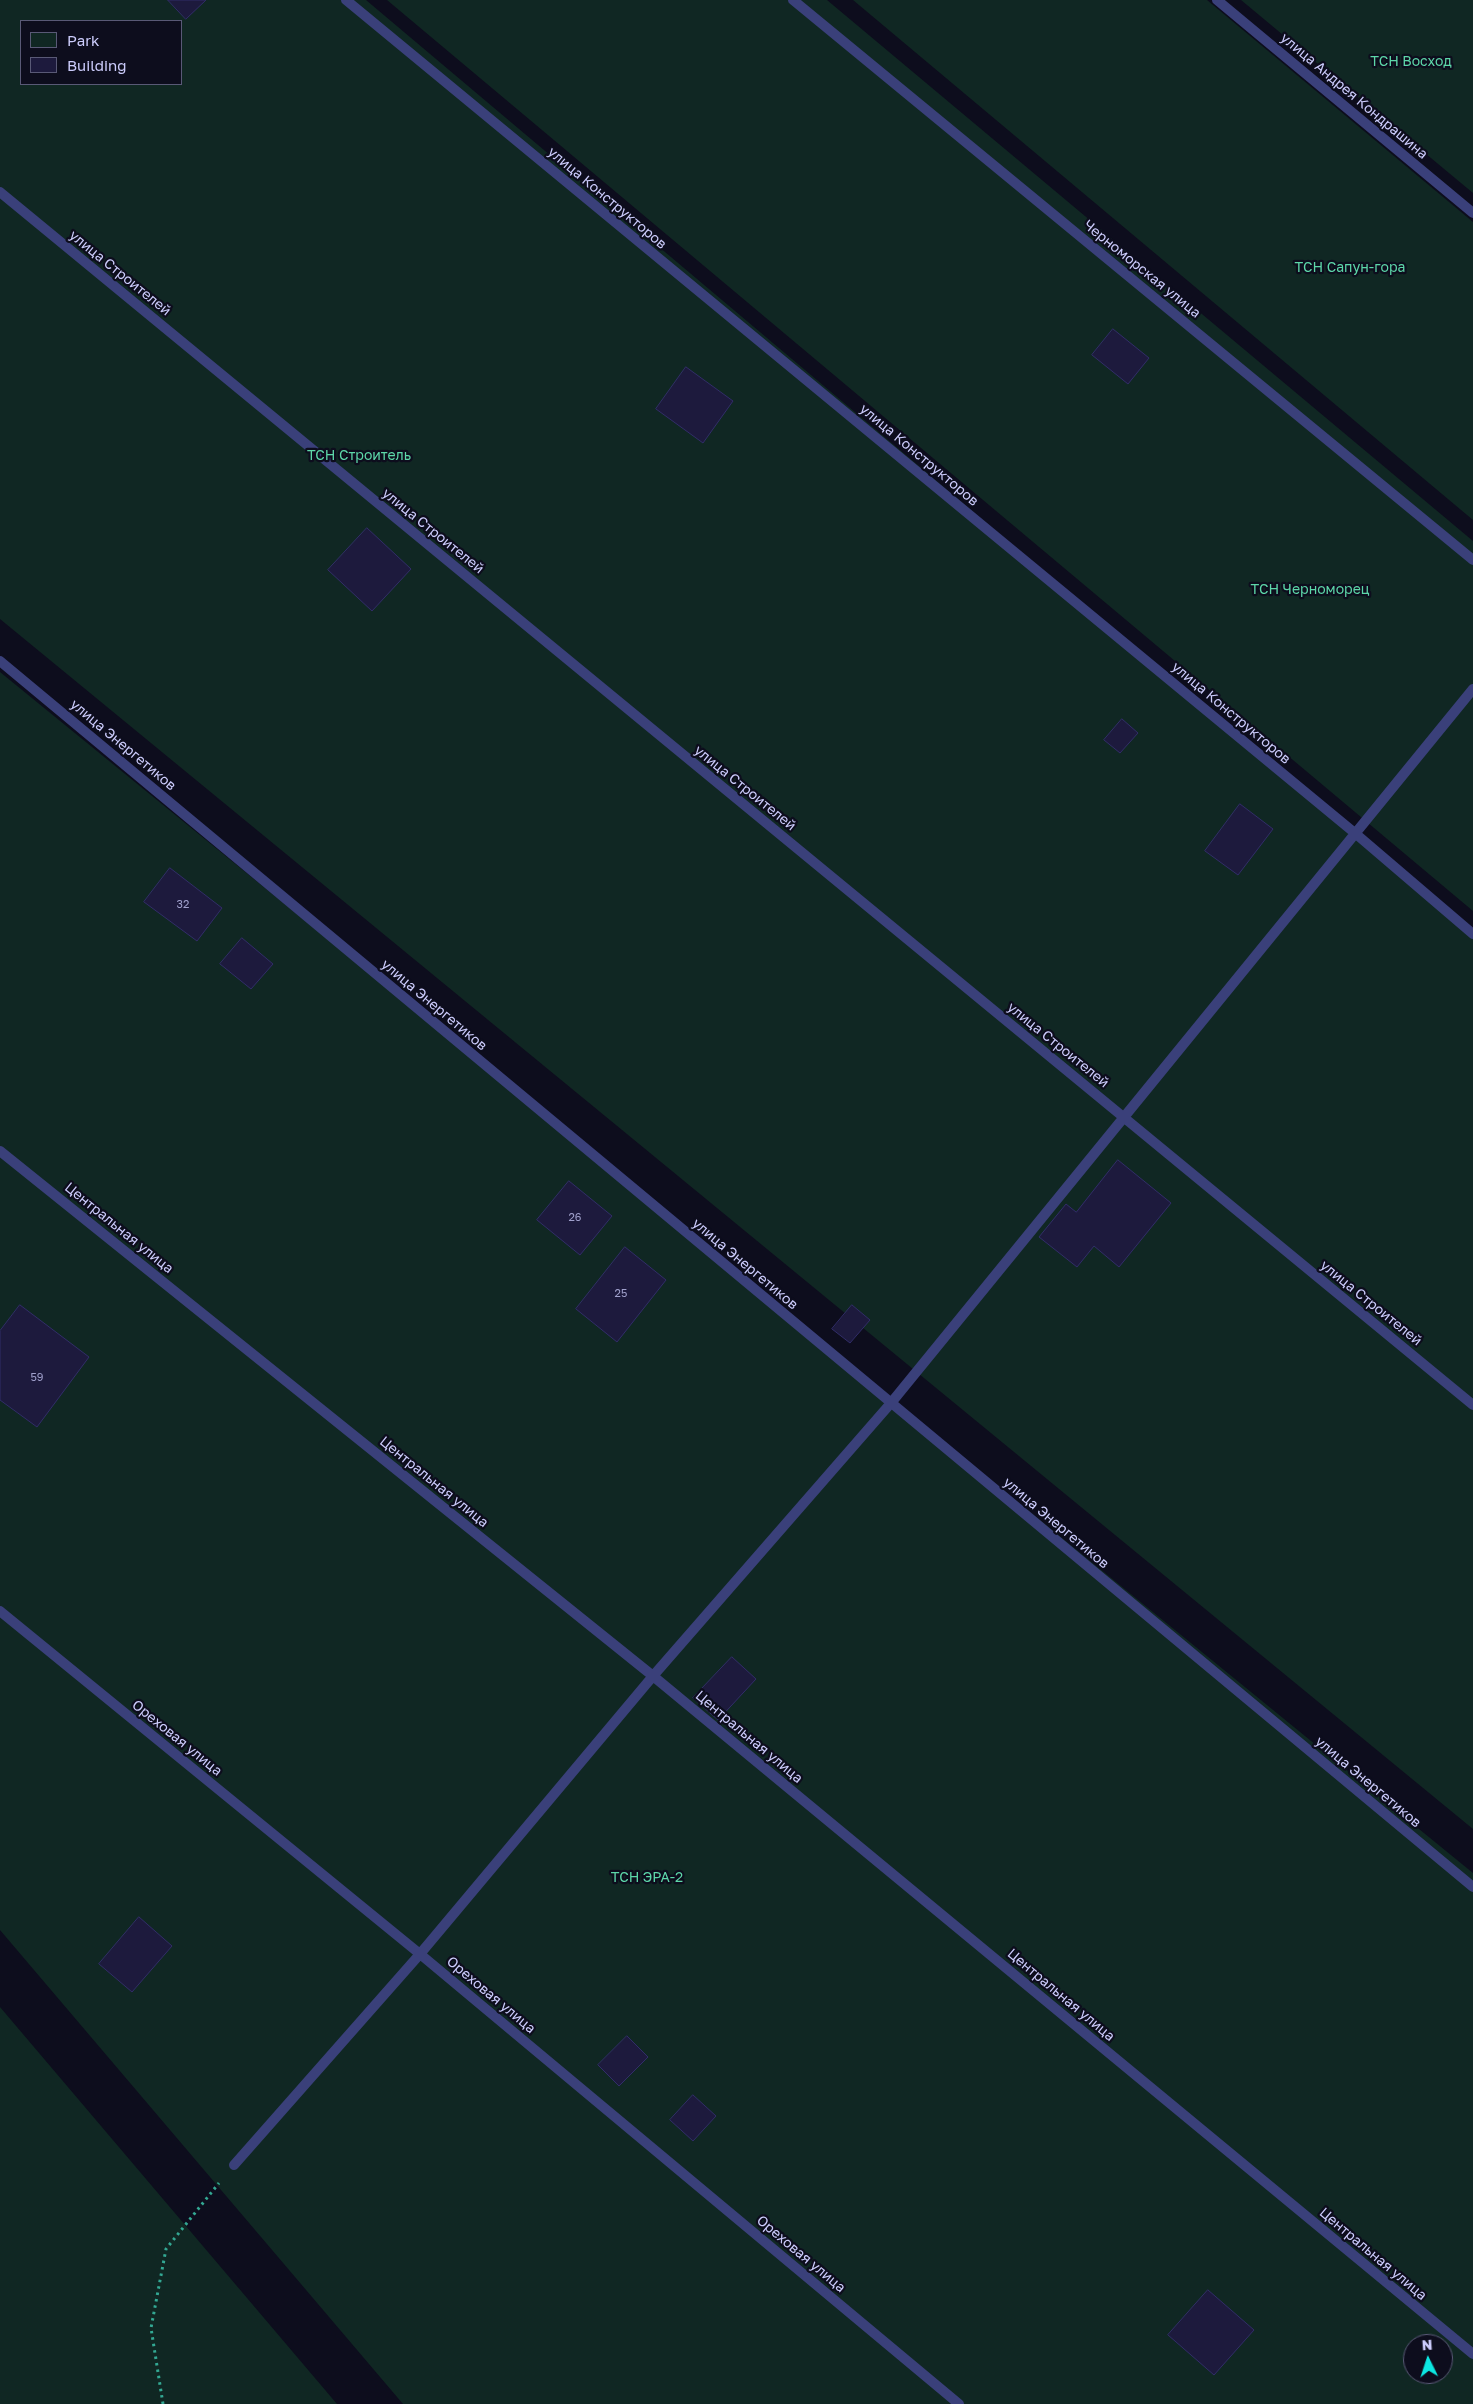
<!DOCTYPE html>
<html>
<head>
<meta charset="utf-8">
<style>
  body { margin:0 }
  #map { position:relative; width:1473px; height:2404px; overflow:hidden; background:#0d0d1d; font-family:"Golos Text",sans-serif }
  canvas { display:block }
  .legend { position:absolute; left:20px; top:20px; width:162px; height:65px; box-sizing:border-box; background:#0d0d1d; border:1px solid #595976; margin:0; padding:6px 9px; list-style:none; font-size:15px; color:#ccccfc }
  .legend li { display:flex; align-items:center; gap:10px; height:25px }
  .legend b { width:25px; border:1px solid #595976 }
  .north { position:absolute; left:1403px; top:2334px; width:50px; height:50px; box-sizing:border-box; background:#0d0d1d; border:1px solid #595976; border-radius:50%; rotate:356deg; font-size:14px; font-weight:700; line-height:20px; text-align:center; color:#ccccfc }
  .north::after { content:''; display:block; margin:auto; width:18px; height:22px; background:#0ce7e2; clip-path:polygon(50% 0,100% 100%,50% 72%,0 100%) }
</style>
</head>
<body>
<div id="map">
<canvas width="1473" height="2404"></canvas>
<ul class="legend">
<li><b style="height:14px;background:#102723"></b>Park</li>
<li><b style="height:14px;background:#1d1a3d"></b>Building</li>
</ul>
<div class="north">N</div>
</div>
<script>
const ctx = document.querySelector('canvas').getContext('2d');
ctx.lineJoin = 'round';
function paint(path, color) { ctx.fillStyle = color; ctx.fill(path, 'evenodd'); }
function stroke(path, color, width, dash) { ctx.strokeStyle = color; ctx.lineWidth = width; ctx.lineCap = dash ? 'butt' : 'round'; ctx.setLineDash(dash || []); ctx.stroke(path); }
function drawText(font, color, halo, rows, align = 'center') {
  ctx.font = font + ' "Golos Text",sans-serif'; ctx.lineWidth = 4.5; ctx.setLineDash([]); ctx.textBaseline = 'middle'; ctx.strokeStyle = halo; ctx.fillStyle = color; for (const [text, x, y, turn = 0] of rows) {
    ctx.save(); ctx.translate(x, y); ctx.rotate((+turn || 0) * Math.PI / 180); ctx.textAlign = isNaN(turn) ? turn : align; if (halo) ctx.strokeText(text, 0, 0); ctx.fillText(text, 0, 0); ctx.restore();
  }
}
const green = new Path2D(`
  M0 0H366L1473 933V1829L0 619ZM21 21H181V84H21Z
  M387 0H827L1473 541V911Z
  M853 0H1207L1473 222V520Z
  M1241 0H1473V193Z
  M0 672 1473 1873V2404H403L0 1930ZM1413 2344H1443V2374H1413Z
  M0 2007 337 2404H0Z`);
const building = new Path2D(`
  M168 0H206L186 19Z
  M1113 329 1149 358 1128 384 1092 355Z
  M686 367 733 401 703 443 656 409Z
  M367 528 411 569 372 611 328 570Z
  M1122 719 1138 733 1120 753 1104 740Z
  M1240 804 1273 829 1238 875 1205 851Z
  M170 868 222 908 197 941 144 902Z
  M242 938 273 964 251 989 220 964Z
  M1118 1160 1171 1203 1119 1267 1094 1246 1077 1267 1039 1237 1066 1204 1076 1212Z
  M569 1181 612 1216 580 1255 537 1220Z
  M625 1247 666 1280 617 1342 576 1309Z
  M20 1305 89 1357 37 1427 0 1400V1331Z
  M852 1305 870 1320 850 1343 832 1329Z
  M732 1657 756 1679 718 1720 693 1698Z
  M139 1917 172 1946 132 1992 99 1964Z
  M627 2036 648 2057 619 2086 598 2065Z
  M693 2095 716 2116 693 2141 670 2120Z
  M1208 2290 1254 2330 1214 2375 1168 2335Z`);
const path = new Path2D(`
  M163 2404 151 2328 166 2249 219 2183`);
const lane = new Path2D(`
  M346 0 1356 834 1473 934
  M793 0 1473 560
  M1217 0 1473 213
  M0 192 1473 1405
  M0 661 1473 1887
  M0 1151 653 1676 1473 2354
  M0 1611 420 1954 959 2404
  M234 2165 420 1954 653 1676 891 1403 1473 689`);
const numberNames = [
  ["32",183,905],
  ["26",575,1218],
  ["25",621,1294],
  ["59",37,1378]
];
const parkNames = [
  ["ТСН Восход",1411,62],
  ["ТСН Сапун-гора",1350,268],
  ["ТСН Строитель",359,456],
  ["ТСН Черноморец",1310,590],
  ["ТСН ЭРА-2",647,1878]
];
const streetNames = [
  ["улица Андрея Кондрашина",1354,96,40],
  ["улица Конструкторов",607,198,40],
  ["Черноморская улица",1142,269,39],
  ["улица Строителей",120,273,39],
  ["улица Конструкторов",919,455,40],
  ["улица Строителей",433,531,39],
  ["улица Конструкторов",1231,713,40],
  ["улица Энергетиков",123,745,40],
  ["улица Строителей",745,788,39],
  ["улица Энергетиков",434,1005,40],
  ["улица Строителей",1058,1045,39],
  ["Центральная улица",119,1228,39],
  ["улица Энергетиков",745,1264,40],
  ["улица Строителей",1371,1303,39],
  ["Центральная улица",434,1482,39],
  ["улица Энергетиков",1056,1523,40],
  ["Центральная улица",749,1737,40],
  ["Ореховая улица",177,1738,39],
  ["улица Энергетиков",1368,1782,40],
  ["Ореховая улица",491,1995,40],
  ["Центральная улица",1061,1995,40],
  ["Ореховая улица",801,2254,40],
  ["Центральная улица",1373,2254,40]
];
paint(green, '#102723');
paint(building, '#1d1a3d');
stroke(building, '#312d68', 1);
stroke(path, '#33a893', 3, [2.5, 4]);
stroke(lane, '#3a407a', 10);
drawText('11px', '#a0a0cc', null, numberNames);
drawText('14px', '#5dd7a9', '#0d0d1d', parkNames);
drawText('14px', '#ccccfc', '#0d0d1d', streetNames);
</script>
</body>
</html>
